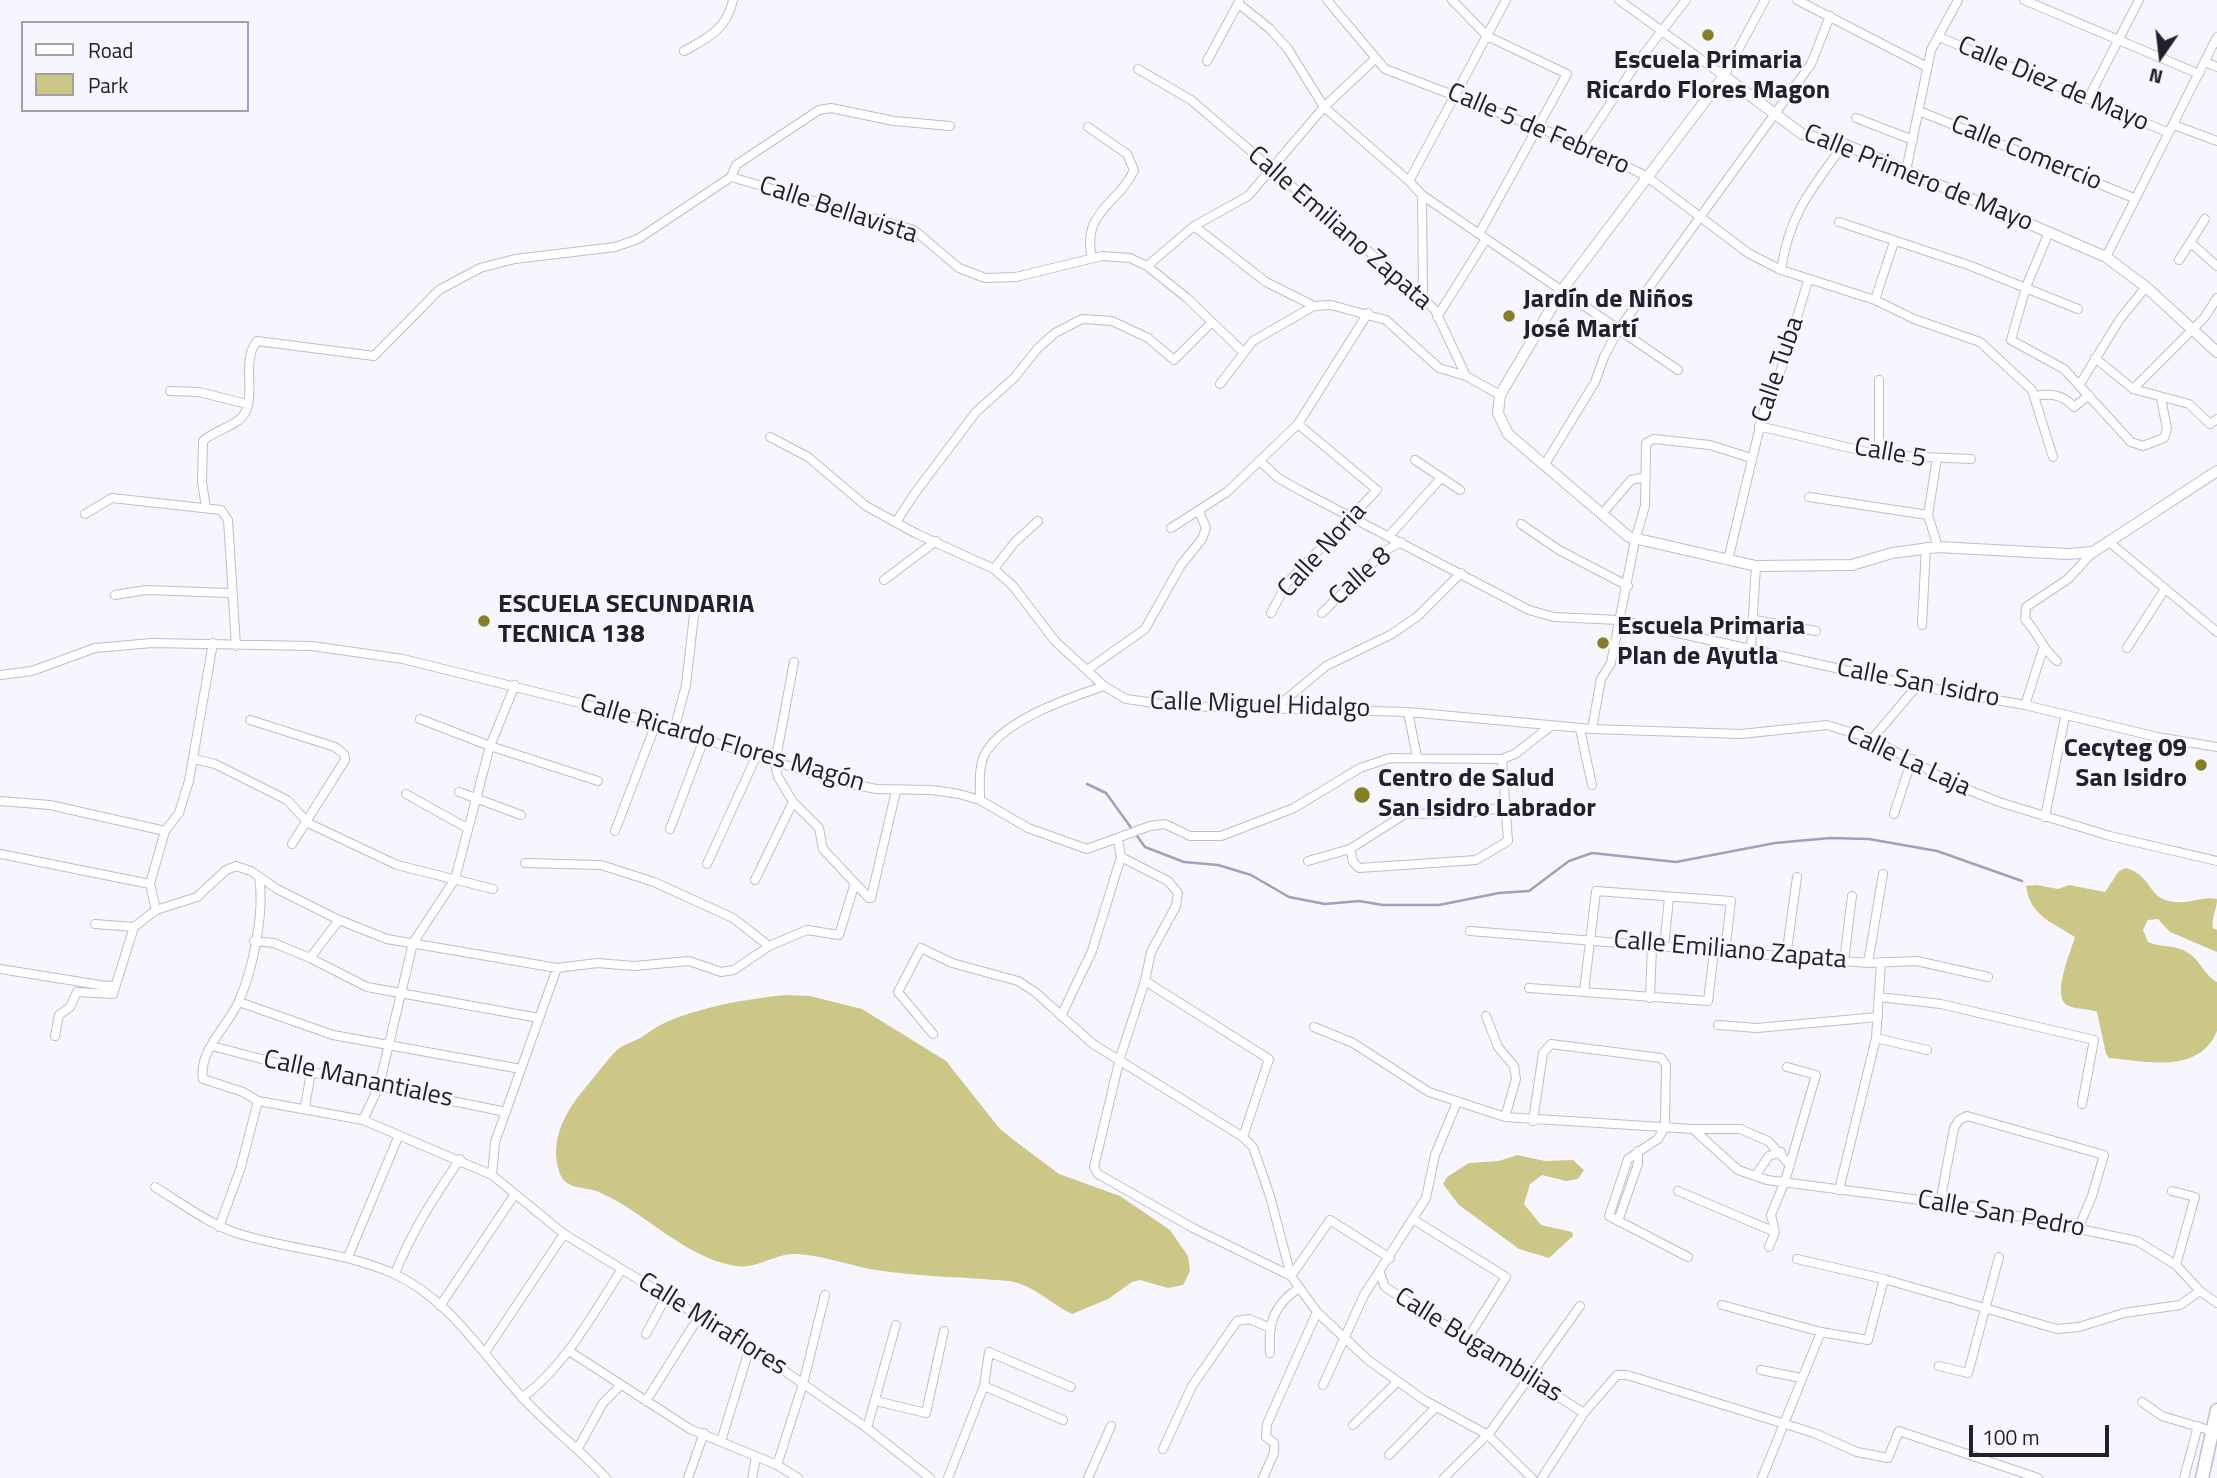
<!DOCTYPE html>
<html>
<head>
<meta charset="utf-8">
<style>
  body { margin:0 }
  #map { position:relative; width:2217px; height:1478px; overflow:hidden; background:#f7f6ff; font-family:"Titillium Web",sans-serif }
  canvas { display:block }
  .legend { position:absolute; left:21px; top:21px; width:228px; height:91px; box-sizing:border-box; background:#f7f6ff; border:2px solid #a1a1a9; margin:0; padding:9px 12px; list-style:none; font-size:21px; color:#212129 }
  .legend li { display:flex; align-items:center; gap:14px; height:35px }
  .legend b { width:35px; border:2px solid #a1a1a9 }
  .north { position:absolute; left:2126px; top:21px; width:70px; height:70px; -webkit-text-stroke:5px #f7f6ff; paint-order:stroke; rotate:194deg; font-size:19px; font-weight:700; line-height:28px; text-align:center; color:#212129 }
  .north::after { content:''; display:block; margin:auto; width:24px; height:32px; background:#212129; clip-path:polygon(50% 0,100% 100%,50% 72%,0 100%) }
  .scale { position:absolute; left:1969px; top:1425px; width:140px; height:32px; box-sizing:border-box; border:4px solid #212129; border-top:0; padding-left:9px; font-size:21px; line-height:24px; white-space:nowrap; color:#212129; -webkit-text-stroke:5px #f7f6ff; paint-order:stroke }
</style>
</head>
<body>
<div id="map">
<canvas width="2217" height="1478"></canvas>
<ul class="legend">
<li><b style="height:9px;background:#fff"></b>Road</li>
<li><b style="height:19px;background:#ccc787"></b>Park</li>
</ul>
<div class="north">N</div>
<div class="scale">100 m</div>
</div>
<script>
const ctx = document.querySelector('canvas').getContext('2d');
ctx.lineJoin = 'round';
function paint(path, color) { ctx.fillStyle = color; ctx.fill(path, 'evenodd'); }
function stroke(path, color, width, dash) { ctx.strokeStyle = color; ctx.lineWidth = width; ctx.lineCap = dash ? 'butt' : 'round'; ctx.setLineDash(dash || []); ctx.stroke(path); }
function drawText(font, color, halo, rows, align = 'center') {
  ctx.font = font + ' "Titillium Web",sans-serif'; ctx.lineWidth = 5; ctx.setLineDash([]); ctx.textBaseline = 'middle'; ctx.strokeStyle = halo; ctx.fillStyle = color; for (const [text, x, y, turn = 0] of rows) {
    ctx.save(); ctx.translate(x, y); ctx.rotate((+turn || 0) * Math.PI / 180); ctx.textAlign = isNaN(turn) ? turn : align; if (halo) ctx.strokeText(text, 0, 0); ctx.fillText(text, 0, 0); ctx.restore();
  }
}
const green = new Path2D(`
  M2126 868C2149 875 2149 893 2163 899 2183 908 2201 895 2217 899 2217 910 2211 918 2213 928L2217 930V952L2170 932 2158 919 2148 920 2143 930 2148 942C2165 949 2174 943 2190 954 2201 962 2205 976 2217 982 2217 996 2217 1019 2217 1031 2199 1075 2145 1061 2109 1058L2106 1054 2097 1012C2088 1008 2078 1010 2069 1006 2050 999 2071 951 2075 937 2052 922 2030 916 2026 886L2037 885 2058 889 2069 885 2105 892 2119 871Z
  M786 995 810 996 862 1009 946 1061 1000 1129 1019 1144 1059 1174 1120 1196 1170 1230 1188 1256 1190 1271 1183 1285 1168 1288 1140 1280 1132 1282 1108 1299 1072 1314C1049 1303 1034 1285 1009 1281 965 1277 920 1277 876 1270 850 1266 820 1254 793 1254 773 1255 757 1269 736 1266 683 1257 648 1214 601 1193 588 1186 567 1191 560 1174 548 1141 566 1110 586 1087 596 1075 606 1061 617 1050 625 1043 637 1041 645 1035 676 1010 745 999 786 995Z
  M1517 1155 1545 1161 1573 1160 1584 1170 1578 1179 1566 1181 1542 1175 1530 1184 1524 1204 1541 1225 1572 1232 1573 1236 1549 1258 1519 1249 1459 1205 1443 1184 1447 1177 1469 1163 1499 1161Z`);
const stream = new Path2D(`
  M1087 784 1106 793 1145 847 1184 862 1218 865 1251 875 1289 897 1325 904 1359 901 1383 905H1439L1499 893 1529 891 1569 861 1592 853 1676 862 1775 843 1830 838 1869 839 1937 851 2022 881`);
const minor = new Path2D(`
  M1327 0 1385 69 1583 145 1646 176 1748 253 1781 270 1875 300 1914 319 1980 342 2032 390 2053 457
  M1452 0 1487 36 1567 74 1479 234
  M1619 0 1724 76 1765 0
  M1797 0 1927 67
  M2024 0 2199 74
  M1239 4 1270 29 1288 49 1324 107 1409 181 1422 195 1678 370
  M1939 37 2167 132
  M684 51C708 38 727 29 733 0
  M1207 61 1239 2
  M2205 62 2217 67
  M1138 69 1191 100 1423 298 1435 310 1466 376 1500 395
  M2088 99 2139 0
  M1919 111 2134 198
  M1856 118 1913 140
  M2174 125 2217 141
  M1088 127 1127 154 1134 170C1120 203 1081 211 1092 258
  M1583 145 1636 64 1686 0
  M1906 171 1931 50 1958 0
  M731 177 914 230 959 268 985 278 1016 277 1102 256 1130 258 1147 266 1187 298 1243 352
  M731 177 736 165 819 110 831 108 894 121 950 126
  M1409 181 1506 0
  M1422 195 1423 298
  M1839 222 1971 266 2078 309
  M1194 226 1266 282 1314 306
  M2049 232 2026 287 2011 340 2064 369 2131 442 2143 446 2164 438 2167 429 2161 398
  M2191 243 2217 266
  M2106 257 2217 37
  M2179 260 2205 219
  M1147 266 1194 226 1248 196 1324 107 1375 59
  M1781 270C1790 212 1811 190 1844 144
  M1875 300 1894 242
  M1437 317 1486 239
  M2095 358 2133 389 2189 404 2210 424 2217 419
  M1220 384 1253 341 1314 306 1331 305 1386 320 1439 368 1466 376
  M2080 384 2120 319 2146 287
  M2133 389 2204 318 2217 298
  M170 391 199 392 247 404
  M2035 396C2052 393 2063 395 2074 407L2089 395
  M1759 426 1879 455 1971 459
  M770 437 808 457 866 506 917 534 994 569 1013 586 1055 641 1104 686 1126 699 1177 706 1408 712 1592 729 1741 734 1827 725 1872 739 1956 785 1999 802 2110 836 2217 861
  M1879 455V380
  M1937 458 1928 515 1938 547
  M1415 460 1460 490
  M1260 461 1278 478 1303 492 1529 610 1554 617 1619 620 1917 686 2025 705 2157 737 2217 747
  M1545 464 1595 382 1604 357 1619 329 1811 64 1830 16
  M1809 497 1928 515
  M206 508 202 482 203 441C214 430 238 426 245 413 256 392 241 361 257 341L374 356 439 290 480 268 515 259 615 247 638 239 731 177
  M85 514 112 498 221 510 228 520 236 646
  M1602 514 1631 480 1646 477
  M896 522 915 493 976 412 1015 377 1038 348 1055 333 1082 319 1112 321 1148 338 1174 360 1210 324
  M1521 524 1559 550 1628 586
  M1171 528 1227 492 1298 424 1368 313
  M1389 536 1441 478
  M2108 541 2217 632
  M1728 560 1767 397 1778 379 1808 281
  M994 569 1014 543 1038 521
  M884 580 936 541
  M115 595 146 590 230 593
  M1271 613 1287 583 1377 490 1298 424
  M1322 613 1385 551 1401 542
  M1755 620 1816 631
  M1922 625 1926 547
  M1751 648 1756 566
  M2127 648 2165 589
  M2057 661C2041 648 2039 634 2025 619L2026 607 2068 579 2093 552
  M794 662 775 763 778 777 793 802 819 828 823 849 869 898H871L896 791
  M1087 670 1145 629 1181 565 1202 539 1206 528 1199 511
  M0 675 32 671 95 648 152 643 312 646 403 659 620 713 837 781 876 789 932 790 959 794 980 800 1028 828 1087 849 1150 826 1165 824 1190 836H1221L1294 808 1360 768 1390 758 1502 759 1515 754 1552 725
  M2025 705 2043 649
  M1278 706 1326 666 1392 634 1418 616 1461 573
  M1408 712 1417 757
  M420 719 490 746 598 781
  M250 720 335 747 344 754 345 760 292 844
  M1580 729 1592 785
  M1592 729 1601 679 1611 663 1635 540 1645 506 1646 443 1654 439 1710 445 1751 458
  M674 730 686 685 694 615
  M1872 739 1917 686
  M194 759 215 764 287 800 308 823 397 865 493 889
  M459 792 521 815
  M406 794 467 828
  M980 800C980 785 978 765 986 752 1006 719 1069 698 1104 686
  M0 801 50 805 165 831
  M1894 814 1912 759
  M2045 817 2065 717
  M670 829 704 739
  M615 831 655 726
  M1118 839 1121 857 1168 881 1178 893 1176 906 1151 952 1145 981 1120 1058 1094 1167 1098 1174 1193 1228 1291 1276
  M1350 849 1353 862 1359 868 1476 860 1508 841 1502 759
  M0 854 150 884
  M1308 861 1350 849 1405 814 1469 813 1507 807
  M525 863 601 865 654 882 733 918 769 946
  M707 864 756 757
  M259 877C265 911 253 969 239 1001 229 1025 198 1050 203 1079L243 1092 258 1101 363 1120 492 1175 564 1234 750 1347 867 1428 930 1478
  M755 880 793 802
  M156 910 150 884 165 831 179 813 189 781 213 643
  M95 924 134 927
  M1470 931 1868 963 1917 961 1988 977
  M254 941 274 943 310 958 367 987 539 1018
  M1664 948 1669 898
  M1786 957 1797 877
  M310 958 339 920
  M1844 961 1852 896
  M1868 963 1883 874
  M0 969 106 986 116 985
  M1145 981 1269 1059 1243 1137
  M1529 988 1708 1001 1714 951
  M1584 992 1596 891 1731 901 1725 952
  M1879 997 1941 1004 2094 1040 2082 1104
  M1650 998 1652 946
  M239 1002 333 1035 521 1069
  M1061 1016 1092 951 1121 857
  M1486 1016 1498 1047 1514 1066 1516 1079 1505 1117
  M1718 1025 1757 1028 1878 1017
  M1314 1027 1353 1043 1429 1092 1505 1117 1693 1129H1740L1768 1141 1790 1165
  M933 1034 898 992 921 948 952 963 1018 981 1035 992 1093 1044 1243 1137 1253 1147 1270 1196 1291 1276 1317 1312 1368 1360 1424 1400 1488 1435 1532 1478
  M55 1036 59 1015 70 1007 77 992 113 994 134 927 156 910 197 897 226 870 236 866 251 871 277 889 339 920 387 939 557 968 597 963 634 966 689 961 721 972 734 970 769 946 807 930 839 935 855 883
  M1876 1038 1927 1050
  M212 1046 311 1072 506 1112
  M305 1107 311 1072
  M363 1120 379 1086 413 943 455 879 490 746 515 685
  M1533 1121 1543 1053 1551 1044 1661 1058 1666 1065 1665 1126 1658 1139 1628 1159 1609 1216 1688 1257
  M1693 1129 1738 1170 1767 1180 1974 1207 2137 1241 2176 1265 2200 1291 2217 1303
  M492 1175 495 1142 557 968
  M1755 1176 1769 1156 1781 1152
  M155 1187C183 1204 211 1226 243 1235 293 1250 344 1252 392 1273 448 1297 482 1354 522 1397 548 1426 580 1449 606 1478
  M1839 1190 1876 1038 1881 962
  M1678 1191 1775 1232
  M2172 1191 2195 1197 2176 1265
  M1940 1203 1954 1128 1959 1120 1967 1116 2104 1155 2092 1196 2078 1229
  M1414 1220 1506 1277 1468 1338
  M1618 1221 1638 1164V1151
  M219 1227 240 1170 258 1101
  M1769 1247 1775 1232 1771 1215 1785 1181 1816 1075 1787 1067
  M348 1257 399 1135
  M1797 1259 1884 1279 2057 1329 2079 1327 2124 1313 2180 1305 2200 1291
  M1380 1273 1385 1287 1584 1413
  M395 1274C411 1232 435 1196 460 1159
  M1291 1276 1330 1220 1390 1258
  M1722 1305 1821 1332 1868 1340 1884 1279
  M440 1306 515 1194
  M646 1334 667 1295
  M486 1351 564 1234
  M569 1351 690 1429 777 1465 798 1478
  M1270 1353C1268 1324 1273 1305 1299 1288
  M1939 1366 1968 1373 1999 1257
  M1761 1370 1801 1378
  M1323 1385 1364 1295 1426 1198 1435 1155 1457 1102
  M984 1386 1063 1420
  M522 1398C566 1365 593 1314 622 1269
  M646 1401 700 1315
  M876 1401 926 1413 944 1331
  M2142 1402 2162 1416 2212 1431
  M1353 1425 1397 1382
  M867 1428 896 1325
  M1488 1435 1580 1306
  M721 1441 750 1347
  M578 1448 603 1403 621 1385
  M1163 1449 1192 1386 1237 1321 1249 1319 1268 1327
  M1389 1455 1436 1407
  M777 1465 803 1384 825 1295
  M688 1478 704 1433
  M752 1478 756 1457
  M948 1478 984 1386 989 1352 1071 1387
  M1088 1478 1111 1426
  M1263 1478 1274 1453V1443L1266 1437 1267 1424 1317 1312
  M1444 1478 1486 1436
  M1542 1478 1584 1413 1617 1375H1627L1814 1433 1857 1452 1888 1458 1899 1431 2038 1478
  M1762 1478 1821 1332
  M2184 1478 2198 1426`);
const tertiary = new Path2D(`
  M2217 352 2146 287 2106 257 1844 144 1802 134 1724 76 1562 290 1500 395 1498 413 1508 434 1629 537 1756 566 1852 565 1892 553 1938 547 2067 554 2093 552 2217 471`);
const primary = new Path2D(`
  M2202 1478 2217 1410`);
const markers = [
  [1708,35,7,"#867e25"],
  [1509,316,7,"#867e25"],
  [484,621,7,"#867e25"],
  [1603,643,7,"#867e25"],
  [2201,765,7,"#867e25"],
  [1362,795,9,"#867e25"]
];
const poiNames = [
  ["Escuela Primaria",1708,62,"center"],
  ["Ricardo Flores Magon",1708,92,"center"],
  ["Jardín de Niños",1523,301],
  ["José Martí",1523,331],
  ["ESCUELA SECUNDARIA",498,606],
  ["TECNICA 138",498,636],
  ["Escuela Primaria",1617,628],
  ["Plan de Ayutla",1617,658],
  ["Cecyteg 09",2187,750,"right"],
  ["San Isidro",2187,780,"right"],
  ["Centro de Salud",1378,780],
  ["San Isidro Labrador",1378,810]
];
const streetNames = [
  ["Calle Diez de Mayo",2053,85,23],
  ["Calle 5 de Febrero",1538,130,23],
  ["Calle Comercio",2026,154,22],
  ["Calle Primero de Mayo",1918,179,22],
  ["Calle Bellavista",838,211,18],
  ["Calle Emiliano Zapata",1339,229,41],
  ["Calle Tuba",1779,370,-71],
  ["Calle 5",1890,454,10],
  ["Calle Noria",1323,551,-48],
  ["Calle 8",1361,577,-42],
  ["Calle San Isidro",1918,684,11],
  ["Calle Miguel Hidalgo",1260,706,2],
  ["Calle Ricardo Flores Magón",722,744,16],
  ["Calle La Laja",1908,762,25],
  ["Calle Emiliano Zapata",1730,951,5],
  ["Calle Manantiales",358,1080,12],
  ["Calle San Pedro",2001,1215,10],
  ["Calle Miraflores",712,1325,32],
  ["Calle Bugambilias",1478,1346,32]
];
paint(green, '#ccc787');
stroke(stream, '#a29fbf', 2.5);
stroke(minor, '#bebcd2', 10);
stroke(tertiary, '#bebcd2', 12);
stroke(primary, '#bebcd2', 15);
stroke(minor, '#fff', 8);
stroke(tertiary, '#fff', 10);
stroke(primary, '#fff', 12);
for (const [x, y, r, color] of markers) { const dot = new Path2D(); dot.arc(x, y, r, 0, 2 * Math.PI); ctx.fillStyle = color; ctx.fill(dot); stroke(dot, '#f7f6ff', 2.5); }
drawText('bold 26px', '#212129', '#f7f6ff', poiNames, 'left');
drawText('26px', '#212129', '#f7f6ff', streetNames);
</script>
</body>
</html>
